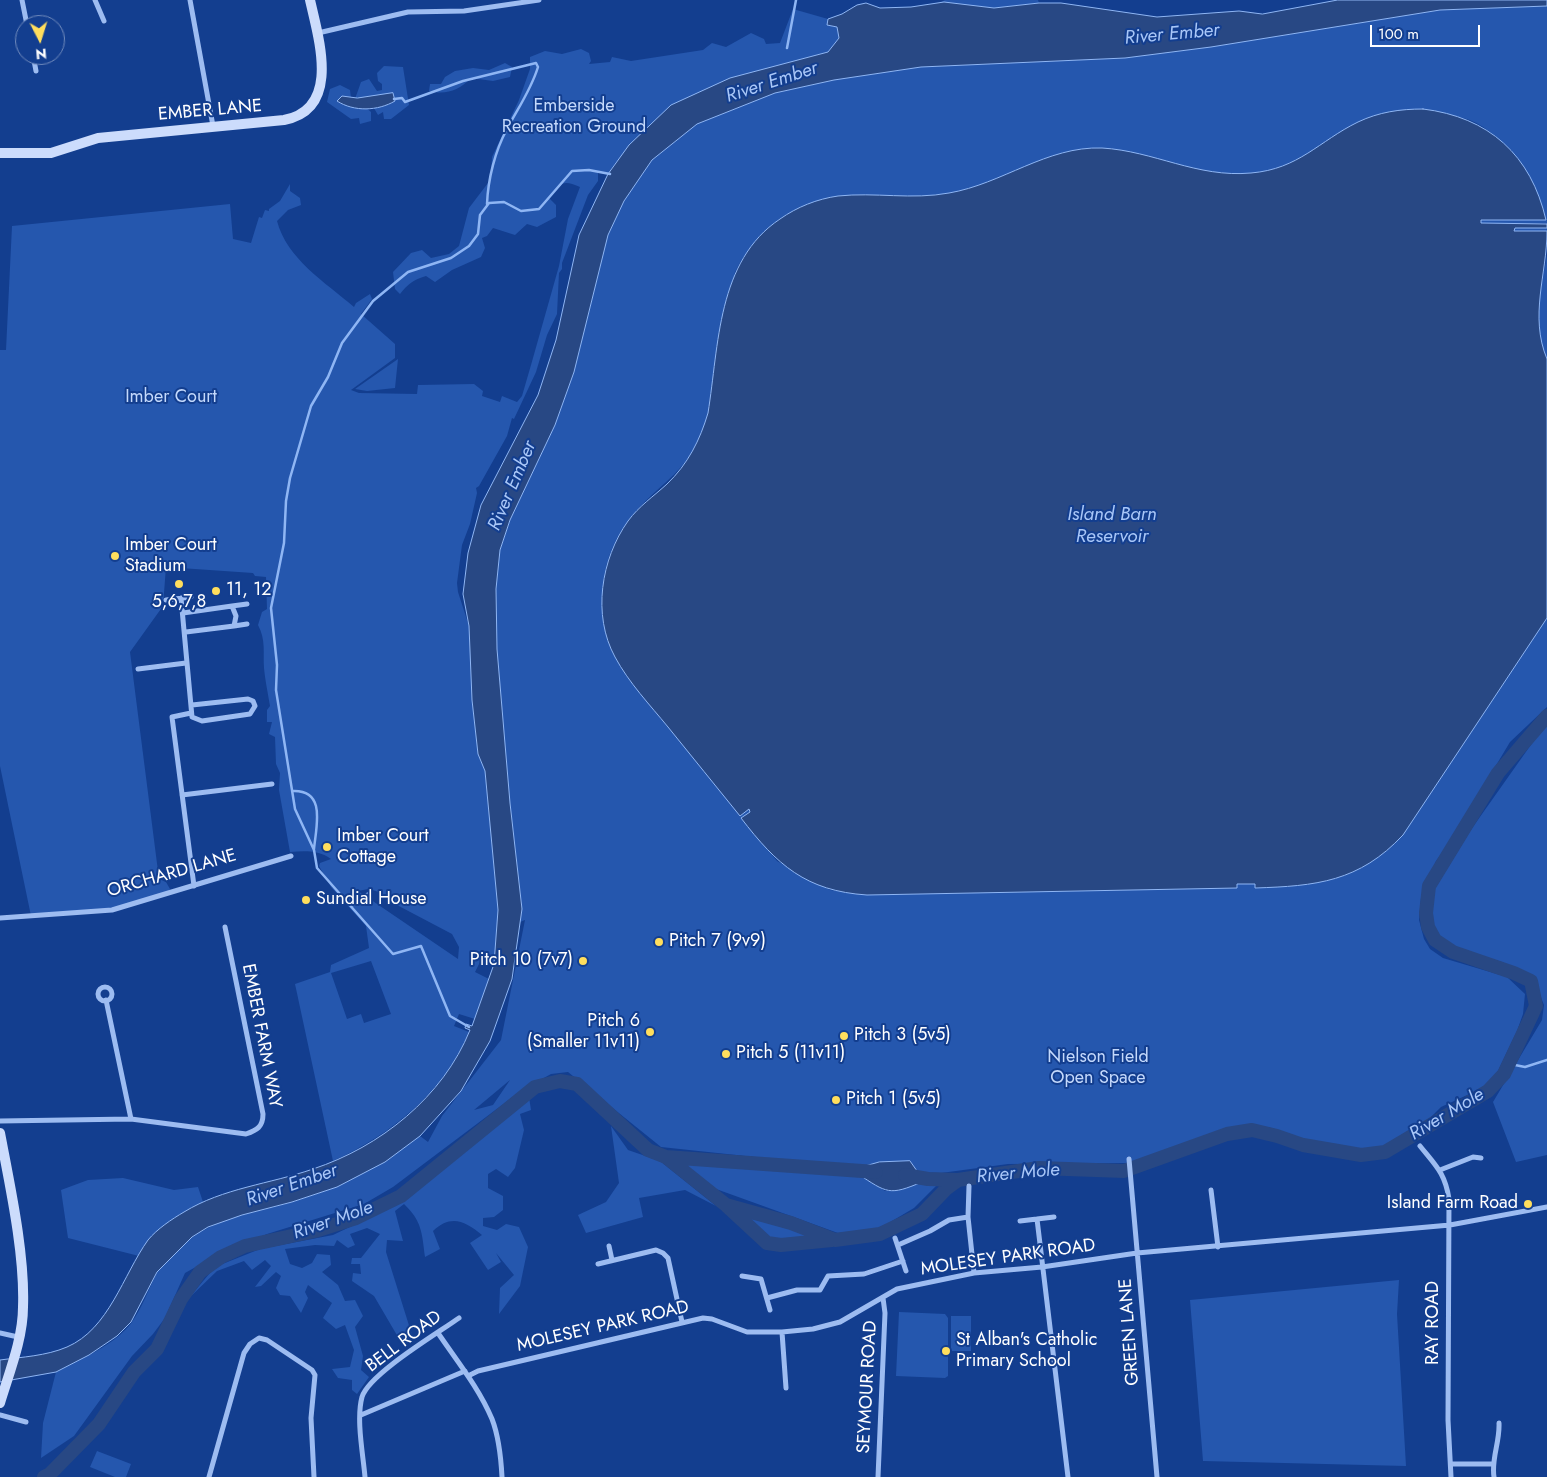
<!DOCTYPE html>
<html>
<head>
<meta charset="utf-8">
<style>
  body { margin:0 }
  #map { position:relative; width:1547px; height:1477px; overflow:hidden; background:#133e8f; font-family:Jost,sans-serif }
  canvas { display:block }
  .north { position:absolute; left:15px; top:15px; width:50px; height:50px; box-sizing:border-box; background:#133e8f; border:1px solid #718bbc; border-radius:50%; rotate:175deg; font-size:14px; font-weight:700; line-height:20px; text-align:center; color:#fff }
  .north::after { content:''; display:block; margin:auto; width:18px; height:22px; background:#ffde5d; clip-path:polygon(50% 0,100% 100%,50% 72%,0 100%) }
  .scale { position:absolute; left:1370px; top:25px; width:110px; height:22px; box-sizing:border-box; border:2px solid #fff; border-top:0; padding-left:6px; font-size:15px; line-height:18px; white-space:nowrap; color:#fff; -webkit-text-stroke:4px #133e8f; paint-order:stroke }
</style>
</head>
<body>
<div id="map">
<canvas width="1547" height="1477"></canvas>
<div class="north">N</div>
<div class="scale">100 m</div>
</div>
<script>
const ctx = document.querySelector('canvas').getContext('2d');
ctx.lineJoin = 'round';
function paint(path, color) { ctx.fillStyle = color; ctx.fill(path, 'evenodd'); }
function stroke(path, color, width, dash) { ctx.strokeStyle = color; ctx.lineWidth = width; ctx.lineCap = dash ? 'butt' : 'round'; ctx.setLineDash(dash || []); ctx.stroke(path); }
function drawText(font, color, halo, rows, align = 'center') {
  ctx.font = font + ' Jost,sans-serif'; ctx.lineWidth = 4; ctx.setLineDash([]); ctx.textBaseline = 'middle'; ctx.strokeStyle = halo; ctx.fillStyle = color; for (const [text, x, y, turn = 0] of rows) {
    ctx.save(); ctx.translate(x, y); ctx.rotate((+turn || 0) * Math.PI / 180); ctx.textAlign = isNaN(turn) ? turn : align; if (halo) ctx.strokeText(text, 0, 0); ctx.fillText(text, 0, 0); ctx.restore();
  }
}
const green = new Path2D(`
  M945 0H1038L1039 3 994 8 939 3Z
  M1547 6V227L1546 223 1481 224V220H1515L1512 151C1498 138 1481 122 1463 118 1453 115 1384 114 1374 116 1369 117 1363 120 1358 122 1340 131 1326 144 1309 154 1287 168 1261 173 1236 175 1201 177 1162 163 1128 155 1119 152 1109 149 1099 148 1051 147 1012 177 967 189 900 208 841 178 778 220 760 233 745 252 735 272 729 305 722 339 716 372 712 392 710 413 703 432 685 472 665 480 638 509 604 544 593 598 609 644 613 656 621 666 627 677L740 815 749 808 750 812 742 818 777 861 830 890 867 895 1236 888 1237 884H1255V888C1316 886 1359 882 1403 835L1547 618V707L1510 742 1449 844 1436 861 1421 898 1419 920 1424 939 1430 949 1443 958 1507 977 1525 994 1523 1014 1517 1031 1496 1075 1489 1085 1441 1107 1423 1125 1386 1146 1367 1149 1344 1148 1308 1142 1272 1128 1240 1126 1218 1135 1128 1163 1008 1164 941 1173 918 1172 910 1161 879 1162 858 1168 661 1147 568 1072 551 1074 522 1090 393 1187 364 1204 267 1234 221 1253 185 1273 165 1318 153 1334 132 1356 74 1436 41 1458 43 1423 56 1372C81 1359 115 1345 132 1322 142 1308 148 1290 156 1275 163 1261 180 1245 193 1237 223 1216 259 1212 293 1202 341 1187 379 1166 420 1136L428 1142 442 1116 501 1040 525 920 520 922 522 906 510 803 497 649 496 589 500 550 510 520 555 425 574 372 608 235 624 201 652 160 697 124 775 93 834 80 921 67 1125 58 1211 47 1440 10ZM510 1080 493 1105 474 1110Z
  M793 9 828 19 827 25 837 27 839 38 828 52 777 66 616 162 608 174 598 172V181L588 195 562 263V269L559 273 557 314 547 335 536 372 514 419 512 418 507 436 479 486 476 488 477 493 470 524 462 545 457 583 458 592 469 626 472 700 478 754 485 771 498 910 494 964 482 958 475 972 489 979 475 1019 459 1014 454 1026 469 1032C444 1092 391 1135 333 1161L295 984 330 972 331 965 369 948 366 926 331 887 319 866 320 863 331 859C318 850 305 851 290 852L279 790 280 773 276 764 275 737 269 734 272 722H267V710L270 706C268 694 265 679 264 668 263 652 266 640 258 625L262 612 267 609 266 577 255 576 253 573 166 567 163 606 130 652 159 879 166 882 170 889 168 893 112 910 31 916 0 766V350H6L12 226 230 204 233 239 251 243 259 217 262 218 265 210 269 211V209L280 201 290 184V191L300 198 301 205 288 210 277 221C287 259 325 282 354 307L356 303 370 294 372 299 361 314 395 344V358L351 390 359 393 417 394 418 385 474 384 483 391 482 396 500 402 502 396 517 402 522 396 531 365 559 266 568 219 580 187C560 178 562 185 549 198L556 205V217L537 227 527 224 515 235 493 228 487 236 482 238 485 248 481 257 452 270 435 282 426 276C413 280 408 284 400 294L395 289 393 272 411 253 422 250 431 258 449 254 459 246 469 208 491 179 492 157 519 100 530 69V57L545 51 562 54 581 49 589 53 591 61 589 64 610 62 612 57 631 61 703 50 712 43 726 47 751 33 764 39 766 44 780 43ZM368 889 376 891 395 904 452 934 459 947 458 959 358 891ZM371 961 391 1014 364 1023 361 1014 347 1019 331 973Z
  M505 63 512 67 510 77 493 81 471 78C458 91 446 95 429 91L430 84H441L445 77 455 71 473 68 489 70Z
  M384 66 403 67 409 105 391 119H384L383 112 378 115 368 98 362 104 371 112V121L360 124 359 118 351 119 327 102 330 89 340 85 350 90 351 98 355 99 361 82 369 79 377 91 382 90V84L378 81 377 73Z
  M1519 227 1547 228V231H1514V228Z
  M1547 255V359C1532 324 1541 290 1547 255Z
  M398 359 395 388 367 391 355 389Z
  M1547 722V1155L1516 1162 1493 1102 1542 1020 1544 1005 1534 980 1502 962 1458 950 1436 934 1430 914 1434 890 1470 831Z
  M529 1097 531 1110 520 1114 524 1130 515 1168 508 1177 496 1169 488 1174V1188L503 1196V1210L494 1217 483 1218V1226L497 1230 506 1224 519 1227 528 1247 520 1286 499 1314 500 1288 514 1275 496 1253 501 1262 488 1270 470 1243 482 1235C465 1221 451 1214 433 1231L440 1249 425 1257C422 1233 422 1221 404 1204L395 1211 403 1241 387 1240 386 1252 412 1335 398 1337 374 1296 352 1281 353 1273 361 1274 360 1264H351L352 1258H361L380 1234 367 1228 350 1234 355 1245 348 1248 337 1240 334 1246 315 1245 285 1249 290 1264 302 1268 312 1263 317 1254 330 1255 331 1265 322 1272 338 1285 345 1301 355 1300 363 1316 355 1327 363 1356 361 1370 369 1377 357 1394 352 1390V1380L338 1378 332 1369 350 1367 354 1350 345 1325 336 1329 323 1318 332 1303 308 1285 305 1292 308 1298 301 1313 290 1296 280 1295 276 1288 281 1276 276 1272 261 1286 255 1287 271 1266 265 1260 252 1270 244 1261 217 1271 188 1299 215 1267 260 1249 333 1235 398 1204Z
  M611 1126 628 1150 660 1161 716 1206 685 1190 639 1198 643 1217 586 1233 578 1215 606 1202 619 1183Z
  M679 1162 705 1166H744L858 1174 885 1191 907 1188 922 1182 937 1185 914 1208 887 1224 869 1232 838 1233 705 1185Z
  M123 1178 174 1190 198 1187 203 1202C177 1216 155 1230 139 1256L68 1238 61 1190 88 1180Z
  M739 1212 819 1237 770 1239Z
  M1399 1280 1397 1314 1406 1466 1203 1461 1190 1300Z
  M899 1312 945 1314 948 1318V1376L945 1378 896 1376Z
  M951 1316H971V1351H951Z
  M97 1451 131 1464 126 1477H115L90 1467Z`);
const water = new Path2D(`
  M1338 0H1547V6L1440 10 1211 47 1125 58 921 67 834 80 775 93 697 124 652 160 624 201 608 235 574 372 555 425 510 520 500 550 496 589 497 649 510 803 522 909 512 979 490 1041 461 1091 420 1136 385 1162 337 1187 292 1202 242 1215 208 1227 192 1237 157 1272 131 1322 117 1336 89 1355 56 1372 0 1382V1360C22 1357 46 1356 67 1347 109 1329 123 1275 148 1240 157 1229 172 1219 184 1212 223 1188 270 1184 313 1169 380 1147 443 1097 470 1030L465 1028 466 1024 472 1026 494 964 498 910 485 771 478 754 472 700 469 626 463 594 468 553 481 505 538 395 556 340 579 235 608 174 629 145 671 105 730 78 828 52 839 38 837 27 827 25 828 19 842 14 857 5 866 3 880 8 911 7 944 2 994 8 1039 3H1061L1157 17 1239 11 1262 14Z
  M393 93 395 101C378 111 354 112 337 101L342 96 357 98Z
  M1423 109C1489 117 1531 155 1546 220H1481V223L1547 224V228H1515L1514 231H1547C1547 274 1529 316 1547 359V618L1403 835C1359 882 1316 886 1255 888V884H1237V888L867 895C806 891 777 865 741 818L750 812 749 809 740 816C716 786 692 757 668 727 650 705 629 683 615 657 592 615 601 559 628 521 639 506 654 496 667 484 688 464 700 440 708 413 719 345 717 261 780 219 797 207 817 199 838 196 875 192 912 200 949 193 1002 184 1047 146 1102 148 1154 151 1197 178 1251 173 1299 169 1319 141 1358 122 1379 112 1400 109 1423 109Z
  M910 1161 922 1178V1182C889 1196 887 1193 858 1174V1168L879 1162Z`);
const stream = new Path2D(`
  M787 48 796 0
  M394 99 402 98 405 102 463 81 536 63 538 67C531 90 518 108 507 129 495 151 488 179 487 204
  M292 791C327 789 316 827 314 849
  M353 905 371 891
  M469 1027 450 1016 421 946 393 954 317 868 314 850 295 809 276 690 277 665 271 608 284 543 286 501 290 478 311 406 328 377 342 343 373 301 408 272 451 258 469 246 478 234 480 215 489 203 504 202 521 211 539 209 572 171 589 170 610 174
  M1510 1064 1525 1067 1547 1060`);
const river = new Path2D(`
  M666 1157 726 1205 791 1223 835 1240 880 1234 922 1214 947 1188 958 1180
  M905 1175 928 1179 958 1180 1039 1168 1124 1171 1227 1134 1252 1130 1277 1136 1303 1145 1338 1151 1361 1155 1385 1152 1488 1091 1504 1074 1536 1006 1531 981 1514 973 1453 952 1435 940 1428 927 1426 913 1429 886 1498 773 1547 716
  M727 1206 767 1243 781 1245 832 1240
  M44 1477 50 1474 99 1424 134 1372 157 1349 181 1299 200 1272 221 1257 245 1246 315 1231 356 1218 401 1196 535 1087 560 1081 577 1084 648 1150 666 1157 876 1172`);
const street = new Path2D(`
  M22 0 27 25
  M95 0 104 21
  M190 0 213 126
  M318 33 408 12 464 11 539 0
  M33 55 36 71
  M181 598 192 717 202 721 250 714 255 706 253 701 248 699 192 705
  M166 600 191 597
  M232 606 247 604
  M183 613 232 606 236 616 234 626 186 632
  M234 626 247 624
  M138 669 186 663
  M191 713 172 717 194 886
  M182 795 272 784
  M0 918 112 910 291 856
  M98 994a7 7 0 1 1 14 0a7 7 0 1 1-14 0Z
  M106 1000 131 1119
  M0 1121 131 1119 246 1134C257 1130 263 1127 263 1114L225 927
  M1420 1146C1436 1166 1445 1173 1449 1199L1448 1420 1451 1477
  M1129 1159 1157 1477
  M1440 1170 1473 1157 1481 1158
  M969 1186 968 1217 974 1273
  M1211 1190 1218 1247
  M1037 1219 1068 1477
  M1020 1221 1054 1217
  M895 1238 906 1271
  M898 1245 930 1231 949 1220 968 1217
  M609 1246 612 1260
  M598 1264 656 1250 663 1253 668 1258 682 1322
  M742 1276 761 1279 770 1310
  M767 1298 797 1290H820L828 1276 864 1274 903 1261
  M782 1332 786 1388
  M0 1333 18 1337
  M438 1333C457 1361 479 1388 492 1419 499 1437 501 1458 502 1477
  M468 1376 478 1371 703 1318 712 1319 747 1332H782L813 1329 840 1322 897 1289 974 1273 1042 1267 1137 1253 1450 1225 1547 1207
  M0 1415 26 1422
  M361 1415 465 1371
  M1451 1464H1492
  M209 1477 244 1353 250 1344 259 1338 267 1340 312 1370 315 1375 311 1418 314 1477
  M365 1477C363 1454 356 1419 362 1397 369 1374 438 1333 459 1318
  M878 1477 885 1313 883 1298
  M1494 1477C1491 1459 1500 1442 1499 1423`);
const secondary = new Path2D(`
  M0 153H51L98 138 284 120C341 109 319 40 310 0
  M0 1133C10 1186 25 1254 23 1307 23 1339 9 1373 0 1403`);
const markers = [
  [115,556,5,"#ffde5d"],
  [179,584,5,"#ffde5d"],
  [216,591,5,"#ffde5d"],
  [327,847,5,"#ffde5d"],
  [306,900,5,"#ffde5d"],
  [659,942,5,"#ffde5d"],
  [583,961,5,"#ffde5d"],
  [650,1032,5,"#ffde5d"],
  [844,1036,5,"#ffde5d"],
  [726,1054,5,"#ffde5d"],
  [836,1100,5,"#ffde5d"],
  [1528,1204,5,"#ffde5d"],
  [946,1351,5,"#ffde5d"]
];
const parkNames = [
  ["Emberside",574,107],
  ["Recreation Ground",574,128],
  ["Imber Court",171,398],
  ["Nielson Field",1098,1058],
  ["Open Space",1098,1079]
];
const streetNames = [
  ["EMBER LANE",210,111,-5],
  ["ORCHARD LANE",172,874,-16],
  ["EMBER FARM WAY",261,1036,79],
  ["MOLESEY PARK ROAD",1008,1258,-8],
  ["RAY ROAD",1434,1323,-90],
  ["MOLESEY PARK ROAD",603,1327,-13],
  ["GREEN LANE",1130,1332,-94],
  ["BELL ROAD",404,1342,-37],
  ["SEYMOUR ROAD",868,1387,-87]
];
const poiNames = [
  ["Imber Court",125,546],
  ["Stadium",125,567],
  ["11, 12",226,591],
  ["5,6,7,8",179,603,"center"],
  ["Imber Court",337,837],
  ["Cottage",337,858],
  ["Sundial House",316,900],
  ["Pitch 7 (9v9)",669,942],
  ["Pitch 10 (7v7)",573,961,"right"],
  ["Pitch 6",640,1022,"right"],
  ["(Smaller 11v11)",640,1043,"right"],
  ["Pitch 3 (5v5)",854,1036],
  ["Pitch 5 (11v11)",736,1054],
  ["Pitch 1 (5v5)",846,1100],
  ["Island Farm Road",1518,1204,"right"],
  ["St Alban's Catholic",956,1341],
  ["Primary School",956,1362]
];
const waterNames = [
  ["River Ember",1172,35,-5],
  ["River Ember",772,83,-18],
  ["River Ember",513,486,-67],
  ["Island Barn",1112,515],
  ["Reservoir",1112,537],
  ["River Mole",1447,1115,-31],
  ["River Mole",1018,1174,-5],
  ["River Ember",292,1186,-19],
  ["River Mole",333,1221,-19]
];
paint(green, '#2557ae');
paint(water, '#284884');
stroke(water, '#8fb6f4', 1);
stroke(stream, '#8fb6f4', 2.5);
stroke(river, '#284884', 14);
stroke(street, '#9dbcf1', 5);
stroke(secondary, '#ccdcfc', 10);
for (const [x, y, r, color] of markers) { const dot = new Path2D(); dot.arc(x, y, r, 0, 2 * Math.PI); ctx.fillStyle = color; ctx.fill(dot); stroke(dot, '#133e8f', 2); }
drawText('18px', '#c4d9fc', '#133e8f', parkNames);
drawText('18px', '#fff', '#133e8f', streetNames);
drawText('18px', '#fff', '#133e8f', poiNames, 'left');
drawText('italic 19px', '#a9c7f8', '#133e8f', waterNames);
</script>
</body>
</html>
